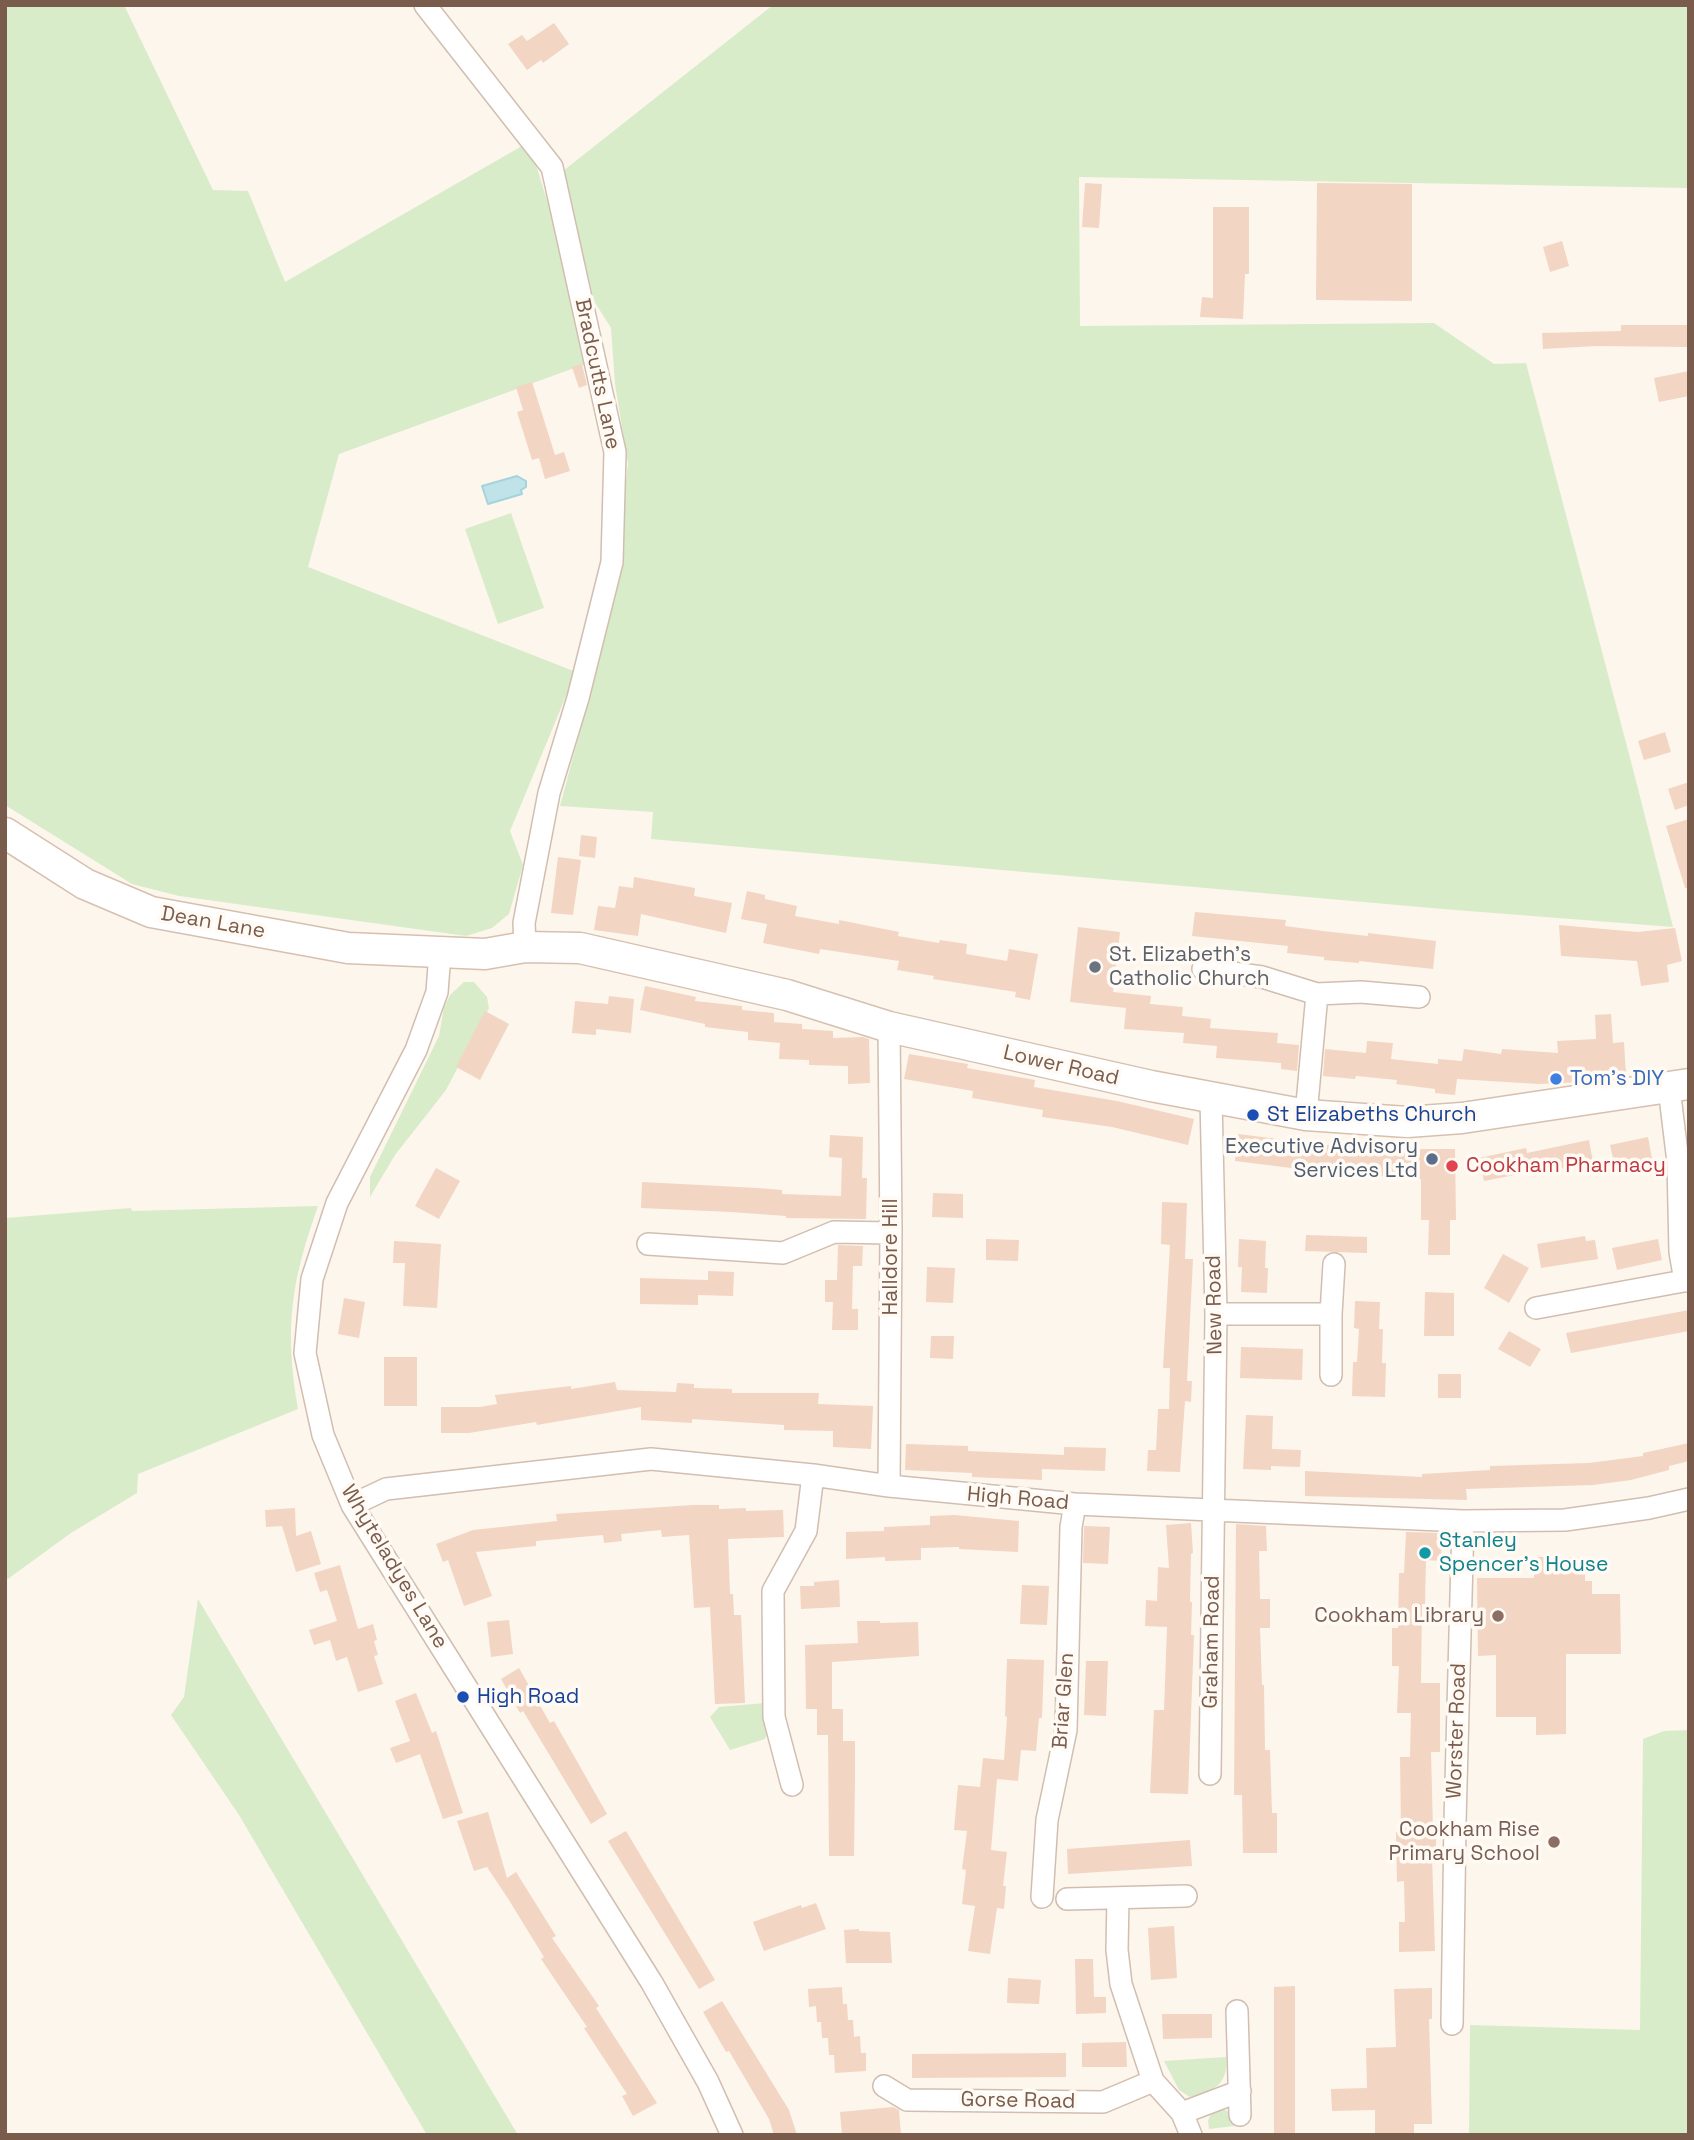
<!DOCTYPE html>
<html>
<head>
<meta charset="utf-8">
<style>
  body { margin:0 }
  #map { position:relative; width:1694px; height:2140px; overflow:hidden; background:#fdf6ec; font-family:"Space Grotesk",sans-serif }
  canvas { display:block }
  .frame { position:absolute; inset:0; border:7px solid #7a5c4d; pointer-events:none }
</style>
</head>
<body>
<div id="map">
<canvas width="1694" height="2140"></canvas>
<div class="frame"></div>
</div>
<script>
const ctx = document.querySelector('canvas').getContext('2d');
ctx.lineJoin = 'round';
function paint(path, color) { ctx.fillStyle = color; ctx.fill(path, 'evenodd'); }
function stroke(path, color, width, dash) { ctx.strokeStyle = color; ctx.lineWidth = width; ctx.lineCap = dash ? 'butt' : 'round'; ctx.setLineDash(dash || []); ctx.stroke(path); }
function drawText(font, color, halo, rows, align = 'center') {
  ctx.font = font + ' "Space Grotesk",sans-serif'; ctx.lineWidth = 7; ctx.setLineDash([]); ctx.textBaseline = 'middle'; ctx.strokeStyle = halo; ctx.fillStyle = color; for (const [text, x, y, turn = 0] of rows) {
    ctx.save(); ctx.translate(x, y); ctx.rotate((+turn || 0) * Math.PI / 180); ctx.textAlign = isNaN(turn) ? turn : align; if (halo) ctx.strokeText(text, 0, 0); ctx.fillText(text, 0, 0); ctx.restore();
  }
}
const green = new Path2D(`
  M5 5H124L213 190 248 191 285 282 529 142 596 360 339 454 308 567 576 672 510 831 523 865 509 914 492 928 466 936 179 896 132 884 5 805Z
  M773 5H1689V188L1079 177 1080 326 1434 323 1494 364 1526 363 1635 777 1673 927 1443 909 651 839 653 812 560 806 585 712 617 553 628 464 615 384 611 328 594 301 563 171Z
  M511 513 544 608 498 624 465 529Z
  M464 982H474L487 997 489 1008 446 1090 395 1155 370 1197V1177L439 1036 444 1007 450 995Z
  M318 1206C291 1282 284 1328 298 1409L138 1474 137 1493 71 1533 5 1581V1218L131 1208 132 1211Z
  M198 1599 518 2135H427L239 1815 171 1715 184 1697Z
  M765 1703 768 1731 765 1739 730 1750 710 1717 719 1707Z
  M1689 1730V2135H1469L1470 2025 1640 2030 1643 1739 1664 1731Z
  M1226 2057C1229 2083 1214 2092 1190 2097L1179 2090 1164 2061Z
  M1212 2110H1225L1233 2114 1234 2126 1209 2129 1208 2121Z`);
const water = new Path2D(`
  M517 476 526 481V487L521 490 522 494 488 504 482 486Z`);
const building = new Path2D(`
  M554 23 569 44 543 63 541 60 527 70 508 44 522 35 527 41Z
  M1085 183 1102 184 1099 228 1082 227Z
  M1317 183 1412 184V301L1316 300Z
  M1213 207H1249V274H1245L1243 319 1200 317 1202 297 1213 298Z
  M1562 241 1569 266 1550 272 1543 247Z
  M1621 325H1689V347L1596 346 1543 349 1542 333 1621 331Z
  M582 364 587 385 579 388 572 367Z
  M1689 371V396L1659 402 1654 378Z
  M532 382 555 455 564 452 570 471 545 479 539 458 532 460 517 412 523 410 516 387Z
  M1665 732 1671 752 1644 760 1638 741Z
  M1689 782V805L1675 810 1668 789Z
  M1689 819V888H1685L1666 826Z
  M581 835 597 837 595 858 579 856Z
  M558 857 581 860 573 915 551 913Z
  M634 877 695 888 694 896 732 903 726 933 641 914 638 936 594 930 598 906 615 908 619 886 633 888Z
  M747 891 765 895V899L797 906 795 916 839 924V920L899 932 898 936 939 943 940 940 967 944 966 954 1007 961 1009 949 1038 954 1030 1000 1015 997 1016 992 933 979 934 976 897 970 899 961 820 949 819 954 763 943 767 924 741 919Z
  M1195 912 1286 920 1285 926 1323 931 1368 936V933L1436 941 1433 969 1359 961V963L1324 960V957L1287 953 1288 946 1192 936Z
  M1559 925 1638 932 1675 928 1682 961 1667 965 1669 982 1641 986 1637 961 1561 956Z
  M1078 927 1120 932 1113 992 1151 996 1150 1004 1183 1007 1182 1016 1211 1019 1210 1028 1278 1033 1277 1043 1299 1045 1297 1071 1281 1069V1063L1216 1058 1217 1046 1183 1043 1184 1033 1124 1029 1126 1008 1070 1002Z
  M645 986 696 997 695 1001 742 1006V1010L774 1013V1022L802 1024V1029L833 1031V1038L863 1037 869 1039 870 1083 848 1084V1066L809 1065V1060L779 1059 780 1043 748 1040V1032L705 1027V1024L640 1010Z
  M609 996 634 999 631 1033 596 1029V1035L572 1033 575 1001 608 1004Z
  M485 1011 509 1024 480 1080 456 1067Z
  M1611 1014 1613 1043 1624 1042 1626 1076 1590 1079V1081L1583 1082 1538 1084 1457 1079 1455 1095 1435 1093V1089L1396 1084 1397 1080 1356 1076 1355 1079 1323 1076 1325 1049 1366 1053 1367 1041 1393 1043 1391 1059 1438 1064V1059L1462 1061 1464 1049 1501 1054 1502 1049 1558 1053 1557 1041 1596 1039 1595 1015Z
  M909 1054 968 1064 967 1068 1035 1080 1034 1087 1117 1101 1194 1119 1188 1145 1112 1127 1042 1117 1043 1110 972 1098 973 1091 904 1079Z
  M1238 1134 1376 1151 1420 1154V1149H1455L1456 1220H1450V1255H1428L1429 1220H1421V1179L1380 1176V1179L1235 1161Z
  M830 1135 863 1137 862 1178H867L866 1219 786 1218V1216L731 1212 641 1208 642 1182 758 1188 782 1190V1194L841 1196 842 1158 829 1157Z
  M1648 1137 1652 1159 1615 1167 1610 1145Z
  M1589 1140 1593 1162 1546 1172 1545 1169 1484 1181 1479 1158 1526 1148 1527 1153Z
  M436 1168 460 1181 439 1219 415 1206Z
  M933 1193 963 1194V1218L932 1217Z
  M1162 1202 1187 1203 1185 1259H1193L1187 1381H1192L1191 1402 1185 1401 1180 1472 1147 1471 1148 1450H1156L1158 1409H1169L1170 1368H1163L1170 1245 1161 1244Z
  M1306 1235 1367 1237V1253L1305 1251Z
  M1585 1236 1586 1241 1595 1240 1598 1259 1541 1268 1537 1244Z
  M986 1239 1019 1240 1018 1261 986 1260Z
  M1239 1239 1266 1241 1265 1268H1268L1267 1293 1241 1292 1242 1267H1238Z
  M1658 1239 1662 1260 1617 1270 1612 1248Z
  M394 1241 441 1244 437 1308 403 1306 405 1263H393Z
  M838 1245 863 1246 862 1266H853L852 1309H858V1330H832L833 1302H825V1280H837Z
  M1503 1254 1529 1268 1509 1303 1484 1288Z
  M927 1267 955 1268 953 1303 926 1302Z
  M708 1271 734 1272 733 1296 698 1295V1305L640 1304V1278L708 1280Z
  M1425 1292 1454 1293V1336H1424Z
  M344 1298 365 1302 359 1338 338 1334Z
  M1355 1301 1380 1302 1379 1329H1383L1382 1363H1386L1385 1397 1352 1396 1353 1362H1357L1359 1329 1354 1328Z
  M1689 1310V1331L1571 1353 1566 1333Z
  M1509 1331 1541 1349 1530 1367 1498 1349Z
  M931 1336H954L953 1359 930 1358Z
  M1241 1347 1303 1349 1302 1380 1240 1378Z
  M384 1357H417V1406H384Z
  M1438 1374H1461V1398H1438Z
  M615 1382 617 1390 676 1392 677 1383 694 1384V1388L732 1389V1393H819L818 1404 873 1406 871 1449 833 1447V1431L784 1430V1425L692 1419V1423L641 1420V1407L537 1425 536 1422 469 1433H441V1407H480L497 1404 495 1395 571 1386V1389Z
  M1246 1415 1273 1416 1272 1449 1301 1450 1300 1467 1271 1466V1470L1243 1469Z
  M1689 1443V1461L1669 1466V1470L1631 1480 1593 1485 1466 1489 1467 1500 1305 1496V1471L1422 1477V1474L1490 1470V1466L1589 1463 1643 1456V1453Z
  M906 1444 968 1446V1451L1064 1455V1447L1106 1448 1105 1471 1042 1469V1480L972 1477V1473L905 1470Z
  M693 1505H719V1509L746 1508V1511L783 1510 784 1537 728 1539 730 1594H733L734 1615H741L745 1703 715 1704 710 1607 694 1608 689 1535 662 1537 661 1530 621 1534 622 1541 604 1543 603 1535 536 1541V1546L476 1552 492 1596 464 1606 448 1560 443 1562 436 1544 473 1530 557 1521 556 1514Z
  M295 1508 296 1536 311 1531 321 1564 296 1572 282 1526 266 1527 265 1510Z
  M954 1515 1019 1521 1018 1552 959 1549V1547L921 1548V1560L885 1561V1557L846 1559V1532L884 1531V1527L930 1525V1516Z
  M1191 1523 1193 1553 1191 1554 1190 1602H1192L1191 1635H1194L1188 1794 1150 1793 1154 1710H1164L1167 1627 1145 1626 1146 1600 1157 1601 1158 1567 1169 1568 1166 1525Z
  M1236 1524 1266 1526 1267 1551H1259L1260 1599H1270V1628H1260L1262 1685H1264L1265 1750H1270L1272 1813H1277V1853H1243L1242 1795H1234Z
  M1084 1526 1110 1527 1108 1564 1083 1563Z
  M1406 1532 1442 1533 1441 1561 1426 1560 1425 1604H1422L1421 1683H1440V1752H1431L1433 1831H1436V1856H1432L1435 1951 1399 1952V1922H1405L1404 1881 1397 1882 1396 1832H1401L1400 1757H1410L1411 1713H1397L1399 1666H1392V1628H1398L1399 1573H1404Z
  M1534 1557H1585V1581H1592V1594H1620L1621 1654H1566V1734L1536 1735V1717H1496V1655L1478 1656 1477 1578H1534Z
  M340 1565 358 1629 373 1624 377 1640 374 1641 378 1655 374 1656 383 1684 358 1692 347 1657 336 1661 330 1640 314 1645 309 1630 337 1621 327 1590 320 1592 314 1573Z
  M839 1580 840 1607 801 1609 800 1586H814V1582Z
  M1022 1585 1049 1586 1047 1625 1020 1624Z
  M509 1620 513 1654 491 1657 487 1622Z
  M857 1621H880V1623L918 1622 919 1656 832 1662V1709H843V1741H855V1782L854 1856H829L828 1735H817V1709H806L805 1645 858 1643Z
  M1007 1659 1044 1660 1042 1718H1039L1036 1751 1021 1750 1018 1781 997 1779 991 1850 1007 1852 1003 1886H1006L1004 1909 997 1908 990 1954 968 1951 975 1906 962 1904 966 1870 962 1869 967 1831 954 1830 958 1785 980 1787 983 1758 1004 1760 1007 1717 1005 1716Z
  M1086 1661H1108L1106 1716 1084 1715Z
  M519 1668 550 1723 554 1721 607 1814 591 1824 523 1711 520 1713 501 1679Z
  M416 1693 432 1733 436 1731 463 1813 443 1819 420 1754 396 1763 390 1748 410 1741 395 1701Z
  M488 1812 507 1878 516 1872 556 1936 552 1938 599 2006 596 2008 657 2103 633 2116 622 2096 627 2094 584 2028 587 2027 541 1959 544 1957 507 1897 487 1867 474 1871 457 1821Z
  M626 1831 715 1980 699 1989 608 1841Z
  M1190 1840 1192 1866 1068 1874 1067 1849Z
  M816 1903 826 1929 764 1951 753 1922 801 1905 802 1908Z
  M1174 1926 1177 1978 1151 1980 1148 1928Z
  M859 1929V1931L890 1932 892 1963H846L844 1930Z
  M1075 1959H1093L1094 1997H1106V2013L1076 2014Z
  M1008 1978 1041 1980 1039 2004 1007 2003Z
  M1295 1986V2135H1274V1987Z
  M842 1987 843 2004H847L848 2020H853L854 2037 860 2036 861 2053H866V2071L835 2073 834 2055H829L828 2038H822L821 2022H817L816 2006 809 2007 808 1989Z
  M1432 1988V2019H1429L1432 2124H1414V2133L1375 2134V2110L1332 2111 1331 2089 1367 2088 1366 2048 1396 2047 1394 1989Z
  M722 2001 789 2110 797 2135H774L769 2119 729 2051 726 2052 703 2012Z
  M1162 2014H1212V2038L1163 2039Z
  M1126 2042 1127 2067H1082V2043Z
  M1066 2053V2077L912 2078V2054Z
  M893 2107 899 2110 901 2135H842L840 2112Z`);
const street = new Path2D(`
  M425 5 552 167 615 452 612 562 578 698 549 793 524 923 525 947
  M440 953 437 992 416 1050 337 1203 312 1279 305 1353 323 1435 352 1505 652 1983 708 2082 732 2135
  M1203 969 1262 977 1317 994 1361 992 1419 997
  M1669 1088 1678 1162 1680 1252 1685 1281
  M1306 1115 1317 994
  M648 1244 783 1253 834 1232 891 1233
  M1536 1308 1689 1280
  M1216 1314H1331
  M1331 1375V1314L1334 1264
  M889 1486 891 1233 889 1027
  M352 1505 386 1489 651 1459 813 1475 889 1486 1075 1504 1463 1521 1565 1520 1649 1508 1689 1499
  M1210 1774 1216 1314 1211 1099
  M792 1785 774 1717 773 1591 806 1531 813 1475
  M1042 1897 1047 1820 1066 1730 1071 1527 1075 1504
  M1118 1898 1117 1950 1121 1984 1153 2081 1182 2113 1191 2135
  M1067 1899 1186 1896
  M1237 2011 1240 2115
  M1452 2024 1455 1822 1463 1521
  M884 2086 907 2100 1103 2102 1153 2081
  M1182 2113 1240 2091`);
const secondary = new Path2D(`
  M5 833 85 884 151 912 348 948 485 954 525 947 580 948 787 995 889 1027 1151 1086 1306 1115 1407 1122 1462 1118 1689 1084`);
const markers = [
  [1095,967,7,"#6b7280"],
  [1556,1079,7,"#3f7fe0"],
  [1253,1115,7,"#1a4fb4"],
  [1432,1159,7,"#5c6f8a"],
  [1452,1166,7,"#e0444e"],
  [1425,1553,7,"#0f9aa8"],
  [1498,1616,7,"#8d6e63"],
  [463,1697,7,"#1a4fb4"],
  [1554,1842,7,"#8d6e63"]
];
const streetNames = [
  ["Bradcutts Lane",597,374,78],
  ["Dean Lane",213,923,10],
  ["Lower Road",1061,1066,13],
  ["Halldore Hill",891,1257,-90],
  ["New Road",1215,1305,-91],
  ["High Road",1018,1499,5],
  ["Whyteladyes Lane",394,1567,59],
  ["Graham Road",1212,1642,-89],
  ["Briar Glen",1064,1701,-86],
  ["Worster Road",1457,1731,-88],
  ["Gorse Road",1018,2101,1]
];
const worshipNames = [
  ["St. Elizabeth's",1109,955],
  ["Catholic Church",1109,979]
];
const shopNames = [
  ["Tom's DIY",1570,1079]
];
const transitNames = [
  ["St Elizabeths Church",1267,1115],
  ["High Road",477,1697]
];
const serviceNames = [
  ["Executive Advisory",1418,1147],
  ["Services Ltd",1418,1171]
];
const healthNames = [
  ["Cookham Pharmacy",1466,1166]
];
const cultureNames = [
  ["Stanley",1439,1541],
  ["Spencer's House",1439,1565]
];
const educationNames = [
  ["Cookham Library",1484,1616],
  ["Cookham Rise",1540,1830],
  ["Primary School",1540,1854]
];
paint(green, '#d8ecc9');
paint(water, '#bfe3e8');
stroke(water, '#a5d3da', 2);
paint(building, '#f3d5c3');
stroke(street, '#d1beb0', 24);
stroke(secondary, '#d6c0b0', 33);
stroke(street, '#fff', 21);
stroke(secondary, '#fff', 30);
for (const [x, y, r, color] of markers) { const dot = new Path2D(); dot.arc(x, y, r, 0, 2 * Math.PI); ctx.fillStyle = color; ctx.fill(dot); stroke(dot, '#fffaf3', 2.5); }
drawText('21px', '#7a5c4d', '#fffaf3', streetNames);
drawText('21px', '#5b616d', '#fffaf3', worshipNames, 'left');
drawText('21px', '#366cbe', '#fffaf3', shopNames, 'left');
drawText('21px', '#164399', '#fffaf3', transitNames, 'left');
drawText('21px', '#4e5e75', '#fffaf3', serviceNames, 'right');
drawText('21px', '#be3a42', '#fffaf3', healthNames, 'left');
drawText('21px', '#0d838f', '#fffaf3', cultureNames, 'left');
drawText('21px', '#785e54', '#fffaf3', educationNames, 'right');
</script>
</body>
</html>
